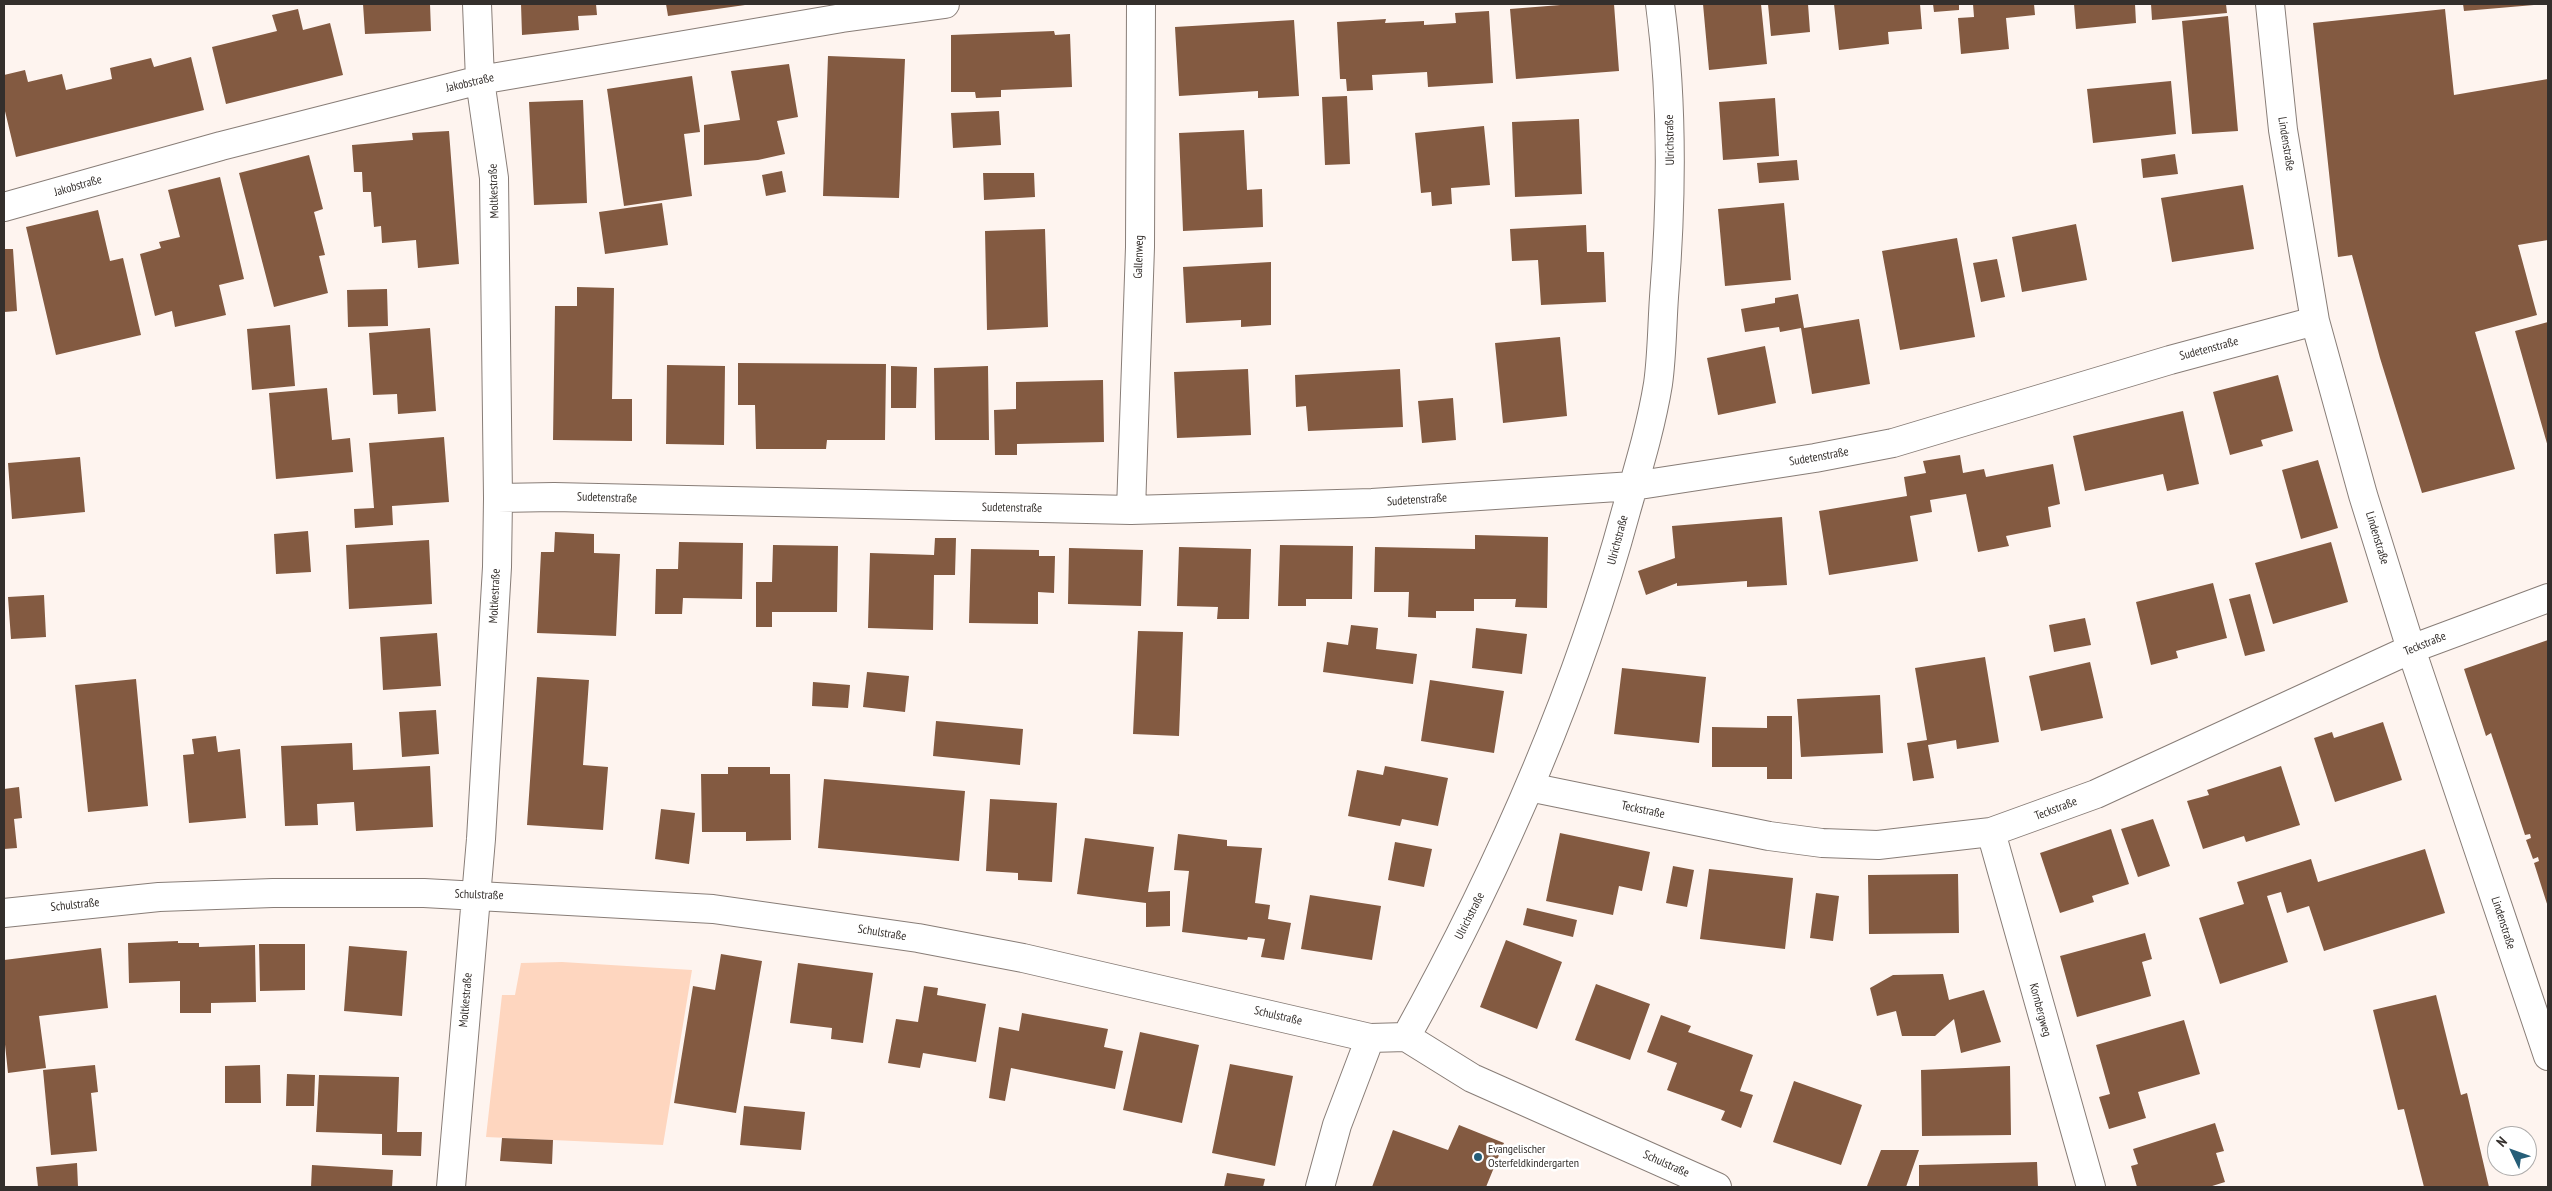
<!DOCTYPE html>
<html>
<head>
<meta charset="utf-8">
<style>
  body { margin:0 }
  #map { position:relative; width:2552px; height:1191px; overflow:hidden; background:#fef4ef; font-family:"PT Sans Narrow",sans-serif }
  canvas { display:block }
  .frame { position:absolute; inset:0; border:5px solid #342f2c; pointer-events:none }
  .north { position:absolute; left:2487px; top:1126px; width:50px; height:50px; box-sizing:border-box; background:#fff; border:1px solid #aeacab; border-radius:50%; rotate:312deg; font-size:14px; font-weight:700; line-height:20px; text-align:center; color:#342f2c }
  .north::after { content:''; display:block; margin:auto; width:18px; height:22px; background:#265e78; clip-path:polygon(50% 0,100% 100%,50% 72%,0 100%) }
</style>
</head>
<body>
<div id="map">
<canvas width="2552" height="1191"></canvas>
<div class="frame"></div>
<div class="north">N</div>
</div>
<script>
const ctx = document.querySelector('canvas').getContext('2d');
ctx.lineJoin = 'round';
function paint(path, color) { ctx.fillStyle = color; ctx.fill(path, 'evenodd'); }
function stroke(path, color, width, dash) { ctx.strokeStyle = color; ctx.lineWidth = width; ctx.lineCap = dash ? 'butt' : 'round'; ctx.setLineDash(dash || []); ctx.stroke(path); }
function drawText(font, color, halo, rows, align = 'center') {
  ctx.font = font + ' "PT Sans Narrow",sans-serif'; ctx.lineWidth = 5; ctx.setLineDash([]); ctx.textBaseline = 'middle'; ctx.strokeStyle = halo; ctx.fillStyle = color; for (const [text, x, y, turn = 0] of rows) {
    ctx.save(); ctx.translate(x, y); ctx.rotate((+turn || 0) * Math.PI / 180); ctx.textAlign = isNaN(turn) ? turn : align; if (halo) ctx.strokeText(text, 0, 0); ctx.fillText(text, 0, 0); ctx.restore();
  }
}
const green = new Path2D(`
  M562 962 692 970 663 1145 486 1137 502 995H515L521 963Z`);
const building = new Path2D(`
  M363 4H430L431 31 365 34Z
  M521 4H596L597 15 578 16 579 30 522 35Z
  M666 4H745V5L668 16Z
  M1573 4H1614L1619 71 1516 79 1510 9Z
  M1703 4H1761L1767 64 1709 70Z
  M1768 4H1808L1810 32 1771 36Z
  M1834 4H1920L1922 29 1888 32 1889 44 1839 50Z
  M1933 4H1959V10L1934 12Z
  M1973 4H2034L2035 15 2006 18 2009 49 1961 54 1958 18 1974 17Z
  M2074 4H2135L2136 23 2076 29Z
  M2151 4H2226L2227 13 2152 20Z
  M2463 4H2534V5L2464 11Z
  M298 9 303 30 330 23 343 75 226 104 212 47 277 31 272 15Z
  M2445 9 2454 95 2548 79V240L2518 245 2537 315 2475 332 2515 469 2422 493 2380 358 2352 255 2338 257 2313 23Z
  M1489 11 1493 83 1428 87 1427 72 1372 75 1373 90 1347 91 1346 79H1340L1337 22 1386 19 1385 23 1424 21V25L1456 23 1455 13Z
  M2228 16 2238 131 2192 134 2182 21Z
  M1294 20 1299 96 1258 98V91L1179 96 1175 27Z
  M1054 31 1055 35 1070 34 1072 87 1001 90V97L976 98 975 92H951V35Z
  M828 56 905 59 899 198 823 196Z
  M191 57 204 110 16 157 4 107V75L25 70 28 82 62 74 66 90 112 79 110 68 151 58 154 67Z
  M789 64 798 117 777 121 785 154 758 160 704 165V125L740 120 731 71Z
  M692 76 700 132 684 134 692 196 624 206 607 89Z
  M2171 81 2176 134 2093 143 2087 89Z
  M1347 96 1350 164 1325 165 1322 97Z
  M1775 98 1779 156 1723 160 1719 102Z
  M583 100 587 203 534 205 529 102Z
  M999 111 1001 145 953 148 951 113Z
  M1579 119 1582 194 1515 197 1512 122Z
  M1484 126 1490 185 1451 188 1452 204 1432 206 1431 192 1421 193 1415 133Z
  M1244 130 1247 190 1262 189 1263 227 1183 231 1179 133Z
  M449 131 459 264 418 268 416 240 382 243 381 226 374 227 371 192H363L362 172H354L352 145 413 140 412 133Z
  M2175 154 2178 174 2143 178 2141 159Z
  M309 155 323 209 314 212 325 255 319 256 328 293 274 307 239 173Z
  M1797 160 1799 180 1759 183 1757 163Z
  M782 171 786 192 766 196 762 175Z
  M983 173H1034L1035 197 984 200Z
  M220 177 244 279 219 285 226 315 175 327 172 311 155 316 140 254 161 248 159 242 180 237 168 190Z
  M2243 185 2254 249 2172 262 2161 198Z
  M662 203 668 245 605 254 599 212Z
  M1784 203 1791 280 1725 286 1718 209Z
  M98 210 110 261 123 258 141 335 56 355 26 227Z
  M2076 224 2087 280 2022 292 2012 237Z
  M1586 225 1587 252H1604L1606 302 1541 305 1538 260 1512 261 1510 229Z
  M1045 229 1048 327 987 330 985 231Z
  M1957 238 1975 337 1900 350 1882 251Z
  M4 249H13L17 311 4 312Z
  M1997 259 2005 297 1981 302 1973 263Z
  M1271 262V325L1241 327V320L1186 323 1183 267Z
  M577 287 614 288 612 399H632V441L553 440 555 306H577Z
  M387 289 388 326 348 327 347 290Z
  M1798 294 1804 328 1859 319 1870 384 1812 394 1801 328 1780 332 1779 327 1745 332 1741 309 1775 303V298Z
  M2548 322V447L2515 331Z
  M290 325 295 386 252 390 247 329Z
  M430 328 436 411 398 414 397 394 373 395 369 333Z
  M1560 337 1567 416 1503 423 1495 343Z
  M1765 346 1776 403 1718 415 1707 358Z
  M738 363 886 364 885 440H827L826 449H756L755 405H738Z
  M667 365 725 366 724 445 666 444Z
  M891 366 917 367 916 408H891Z
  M988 366 989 440H935L934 368Z
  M1248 369 1251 435 1177 438 1174 372Z
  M1400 369 1403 427 1308 431 1306 406 1296 407 1295 375Z
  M2278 375 2293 431 2261 440 2263 446 2230 455 2213 392Z
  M1103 380 1104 442 1017 444V455H995L994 410 1016 409V382Z
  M327 388 332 440 350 438 353 472 276 479 269 393Z
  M1453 398 1456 440 1422 443 1418 401Z
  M2183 411 2199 484 2167 491 2163 474 2085 491 2073 436Z
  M444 437 449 502 392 506 393 525 355 528 354 509 374 508 369 443Z
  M1960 455 1963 473 1984 469 1986 477 2053 464 2060 504 2048 507 2051 527 2006 536 2009 546 1978 552 1966 494 1930 500 1932 512 1910 516 1918 561 1829 575 1819 511 1907 496 1904 477 1926 473 1923 461Z
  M80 457 85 512 12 519 8 463Z
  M2318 460 2338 528 2301 539 2282 470Z
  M1782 517 1787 585 1747 587V581L1677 586V583L1646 595 1638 571 1675 558 1672 526Z
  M308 531 311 572 276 574 274 534Z
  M555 532 594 534V553L620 554 616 636 537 633 541 552H554Z
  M1475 535 1548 537 1547 608 1515 607 1516 599H1474V611H1436V618L1408 617 1409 592H1374L1375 547 1475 549Z
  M935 538H956L955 575H934L933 630 868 628 870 553 934 555Z
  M429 540 432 604 349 609 346 545Z
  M679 542 743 543 742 599 683 598 682 614H655L656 569H678Z
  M2331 542 2348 602 2273 624 2255 563Z
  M773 545 838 546 837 612H772V627H756V582H772Z
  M1280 545 1353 546 1352 599H1306V606H1278Z
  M1179 547 1251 549 1249 619H1217L1218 607 1177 606Z
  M1069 548 1143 550 1141 606 1068 604Z
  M971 549 1039 550V556H1055L1054 593 1038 592V624L969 623Z
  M2213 583 2227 638 2176 651 2178 658 2151 665 2136 602Z
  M2250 594 2265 651 2245 656 2229 599Z
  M44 595 46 637 11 639 8 597Z
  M2085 618 2091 645 2054 652 2049 625Z
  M1351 625 1378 628 1376 649 1417 654 1413 684 1323 672 1327 642 1348 645Z
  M1476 628 1527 634 1522 674 1472 668Z
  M1138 631 1183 632 1179 736 1133 734Z
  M437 633 441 686 383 690 380 637Z
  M2548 640V907L2534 863 2539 861 2538 857 2533 859 2526 840 2531 838 2530 834 2525 835 2491 733 2486 736 2464 669Z
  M1985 657 1999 742 1957 749 1956 740 1928 745 1934 778 1913 781 1907 743 1927 740 1915 668Z
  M2090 662 2103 718 2041 731 2029 676Z
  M1622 668 1706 677 1699 743 1614 734Z
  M867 672 909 676 905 712 863 707Z
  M537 677 589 680 583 765 608 767 603 830 527 825Z
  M136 679 148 806 88 812 75 685Z
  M1430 680 1504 691 1494 753 1421 741Z
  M813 682 850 685 848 708 812 706Z
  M1880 695 1883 753 1801 757 1797 699Z
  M436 710 439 754 402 757 399 712Z
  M1767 716H1792V779H1767V767H1712V727L1767 728Z
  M936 721 1023 729 1020 765 933 756Z
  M2383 722 2402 780 2335 802 2314 738 2332 732 2334 738Z
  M216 736 218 752 240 749 246 818 189 823 183 755 194 754 192 739Z
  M352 743 353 770 430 766 433 827 356 831 354 802 317 804 318 825 285 826 281 746Z
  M1385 766 1448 778 1438 826 1402 819 1400 826 1348 816 1357 770 1383 775Z
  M2281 766 2300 825 2246 842 2244 836 2203 849 2187 801 2209 795 2207 790Z
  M728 767H770V774H790L791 840 746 841V832H702L701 774H728Z
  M824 779 965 791 959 861 818 848Z
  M19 787 22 818 14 819 17 848 4 849V789Z
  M990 799 1057 803 1052 882 1018 880V873L986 871Z
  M661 809 695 813 689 864 655 859Z
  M2153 819 2170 866 2138 877 2121 829Z
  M2111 829 2129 884 2092 896 2094 902 2060 913 2040 853Z
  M1560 833 1650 852 1642 891 1619 886 1613 915 1546 901Z
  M1178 834 1227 840V846L1262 848 1255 903 1270 905 1268 919 1291 923 1284 960 1261 957 1265 939 1248 937 1247 940 1182 932 1189 871 1174 870Z
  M1085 838 1154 847 1148 892 1170 891V926L1146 927V903L1077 894Z
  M1395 842 1432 849 1424 887 1388 880Z
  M2425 849 2445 913 2324 951 2309 906 2287 913 2281 892 2267 896 2288 962 2220 984 2199 918 2244 904 2237 882 2311 859 2318 882Z
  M1673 866 1694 870 1687 907 1666 903Z
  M1709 869 1793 878 1785 949 1700 939Z
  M1958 874 1959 933 1869 934 1868 875Z
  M1816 893 1839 896 1833 941 1810 938Z
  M1310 895 1381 906 1372 960 1301 949Z
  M1527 908 1577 920 1573 937 1523 925Z
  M2145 933 2152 959 2142 962 2151 996 2077 1017 2060 956Z
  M1506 940 1562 962 1537 1029 1480 1007Z
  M178 941V943H199V947L255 945 256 1002 211 1003V1013H180V981L129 983 128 943Z
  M259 944H305V990L260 991Z
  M349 946 407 951 402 1016 344 1011Z
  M101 948 108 1008 39 1016 46 1068 8 1073 4 1035V960Z
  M721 954 762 961 736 1113 674 1103 693 986 715 990Z
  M798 963 873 973 863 1043 831 1039 832 1028 790 1023Z
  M1943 974 1949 1000 1984 990 2001 1042 1961 1053 1954 1019 1935 1036H1902L1896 1011 1877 1016 1870 988 1893 975Z
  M1596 984 1650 1004 1630 1060 1575 1040Z
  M924 986 938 988 937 995 986 1004 976 1062 923 1053 920 1068 888 1063 896 1019 918 1022Z
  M2436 995 2461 1095 2467 1093 2489 1187H2424L2404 1109 2398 1110 2373 1010Z
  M1022 1013 1108 1029 1104 1047 1123 1051 1115 1089 1011 1068 1005 1101 989 1098 999 1027 1019 1031Z
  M1661 1015 1691 1026 1688 1032 1753 1055 1740 1091 1753 1095 1741 1128 1721 1120 1725 1111 1667 1090 1677 1063 1647 1052Z
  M2184 1020 2200 1074 2138 1092 2146 1118 2109 1129 2099 1097 2110 1094 2096 1045Z
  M1140 1032 1199 1045 1182 1123 1123 1110Z
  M1230 1064 1293 1076 1275 1166 1212 1153Z
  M95 1065 98 1092 91 1093 97 1151 51 1155 43 1070Z
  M260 1065 261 1103H225V1066Z
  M2010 1066 2011 1135 1922 1136 1921 1070Z
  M287 1074 315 1075 314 1106H286Z
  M319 1075 399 1077 397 1132H422L421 1156 382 1155V1134L316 1132Z
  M1794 1081 1862 1105 1841 1165 1773 1142Z
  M744 1106 805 1112 801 1150 740 1145Z
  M2215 1123 2224 1151 2216 1153 2225 1182 2209 1187H2137L2131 1166 2138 1164 2133 1149Z
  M1459 1125 1504 1143 1486 1187H1372L1393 1130 1448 1150Z
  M502 1138 553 1140 552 1164 500 1161Z
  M1881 1150H1919L1906 1187 1867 1186Z
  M2037 1162 2038 1187H1919V1165Z
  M77 1163 78 1187H38L36 1167Z
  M312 1165 393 1170 392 1187H311Z
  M1227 1173 1265 1179 1263 1187H1224Z`);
const minor = new Path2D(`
  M2270 4 2283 130 2315 321 2363 495 2411 649 2548 1056
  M4 207 221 146 480 80 842 18 945 4
  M498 498 554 497 1131 510 1372 503 1633 486 1815 458 1893 443 2170 360 2315 321
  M1131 510 1140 247 1141 4
  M1529 787 1769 836 1822 843 1878 845 1991 832 2096 794 2411 649 2548 598
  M1991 832 2091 1187
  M4 913 159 897 273 893H424L713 909 918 938 1023 958 1370 1038 1406 1037 1472 1078 1717 1187
  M1406 1037C1498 871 1576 695 1626 511 1638 469 1651 427 1658 384 1662 356 1662 326 1664 297 1672 199 1673 101 1660 4
  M451 1187 481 839 497 567 498 498 494 178 480 80 477 4
  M1320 1187 1337 1125 1370 1038`);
const markers = [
  [1478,1157,5,"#265e78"]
];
const streetNames = [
  ["Jakobstraße",470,83,-13],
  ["Ulrichstraße",1670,140,-91],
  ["Lindenstraße",2286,144,81],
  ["Jakobstraße",78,186,-16],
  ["Moltkestraße",494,191,-92],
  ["Gallenweg",1139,257,-88],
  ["Sudetenstraße",2209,349,-15],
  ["Sudetenstraße",1819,457,-10],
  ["Sudetenstraße",607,498,2],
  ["Sudetenstraße",1417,500,-4],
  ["Sudetenstraße",1012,508,1],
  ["Lindenstraße",2377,538,73],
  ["Ulrichstraße",1618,540,-75],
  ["Moltkestraße",495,596,-87],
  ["Teckstraße",2425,644,-22],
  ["Teckstraße",2056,809,-21],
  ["Teckstraße",1643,810,12],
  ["Schulstraße",479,895,2],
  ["Schulstraße",75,905,-6],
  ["Ulrichstraße",1470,916,-63],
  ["Lindenstraße",2503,923,72],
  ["Schulstraße",882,933,9],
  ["Moltkestraße",466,1000,-85],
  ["Kornbergweg",2040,1010,75],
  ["Schulstraße",1278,1016,13],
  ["Schulstraße",1666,1164,24]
];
const poiNames = [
  ["Evangelischer",1488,1150],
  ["Osterfeldkindergarten",1488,1164]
];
paint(green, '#fed6bf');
paint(building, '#835a41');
stroke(minor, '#887d77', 30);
stroke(minor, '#fff', 28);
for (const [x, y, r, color] of markers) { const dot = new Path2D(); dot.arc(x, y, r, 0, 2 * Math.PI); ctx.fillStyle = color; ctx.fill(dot); stroke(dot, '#fff', 2); }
drawText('12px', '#342f2c', '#fff', streetNames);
drawText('12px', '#342f2c', '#fff', poiNames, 'left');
</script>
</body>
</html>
